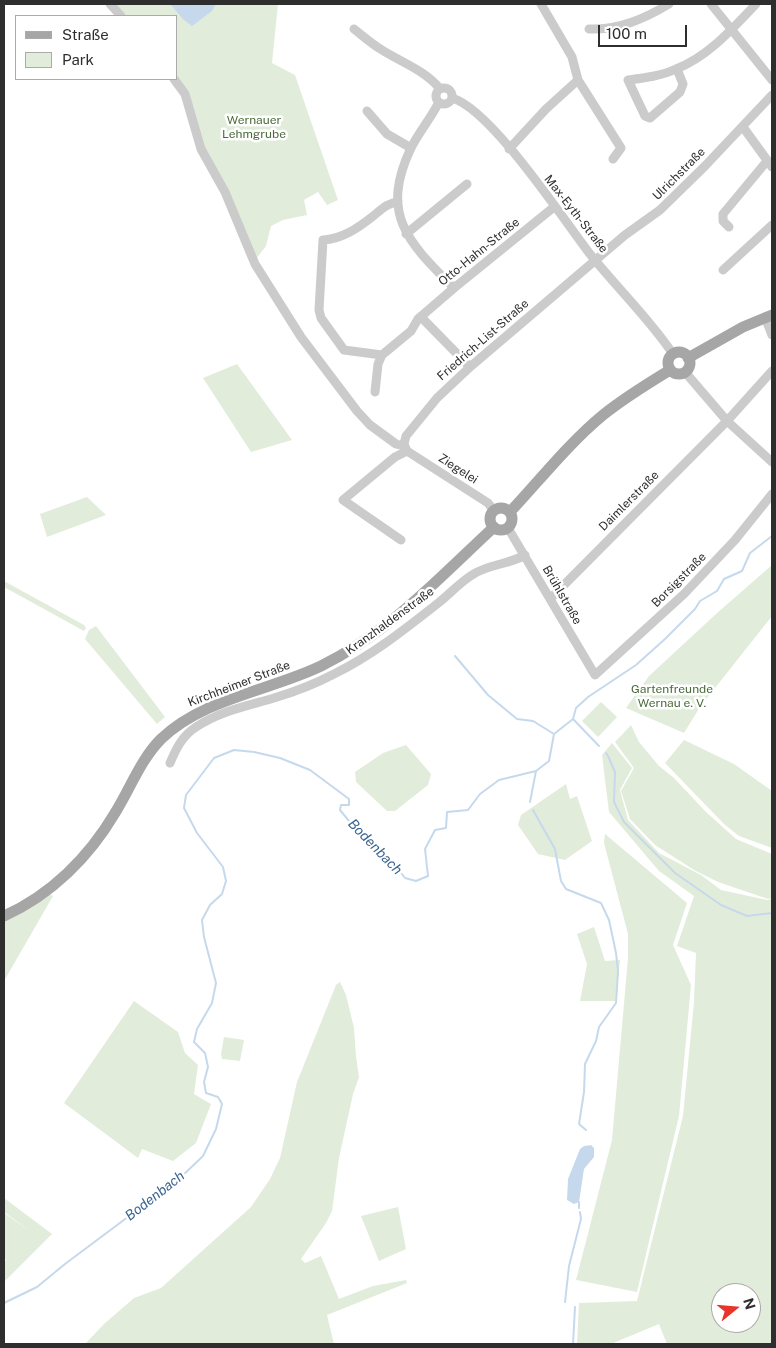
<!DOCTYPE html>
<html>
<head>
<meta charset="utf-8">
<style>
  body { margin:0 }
  #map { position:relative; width:776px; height:1348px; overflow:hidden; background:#fff; font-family:"Public Sans",sans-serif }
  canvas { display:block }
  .frame { position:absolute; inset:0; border:5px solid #2e2e2e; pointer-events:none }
  .legend { position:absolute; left:15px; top:15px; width:162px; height:65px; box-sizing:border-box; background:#fff; border:1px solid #ababab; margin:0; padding:6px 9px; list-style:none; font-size:15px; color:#2e2e2e }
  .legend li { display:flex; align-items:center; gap:10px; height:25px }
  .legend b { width:25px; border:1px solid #ababab }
  .north { position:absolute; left:711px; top:1283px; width:50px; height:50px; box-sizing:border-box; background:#fff; border:1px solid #ababab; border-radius:50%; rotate:73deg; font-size:14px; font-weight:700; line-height:20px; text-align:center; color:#2e2e2e }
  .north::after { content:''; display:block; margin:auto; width:18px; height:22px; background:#e9342b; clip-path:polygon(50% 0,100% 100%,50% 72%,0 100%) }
  .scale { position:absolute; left:598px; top:25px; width:89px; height:22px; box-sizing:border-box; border:2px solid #2e2e2e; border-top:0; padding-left:6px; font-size:15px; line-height:18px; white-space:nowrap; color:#2e2e2e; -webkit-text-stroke:4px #fff; paint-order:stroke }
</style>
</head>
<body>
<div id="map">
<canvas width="776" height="1348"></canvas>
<div class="frame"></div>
<ul class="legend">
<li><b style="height:6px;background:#a6a6a6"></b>Straße</li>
<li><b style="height:14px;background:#e2ecdb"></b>Park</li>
</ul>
<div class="north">N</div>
<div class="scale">100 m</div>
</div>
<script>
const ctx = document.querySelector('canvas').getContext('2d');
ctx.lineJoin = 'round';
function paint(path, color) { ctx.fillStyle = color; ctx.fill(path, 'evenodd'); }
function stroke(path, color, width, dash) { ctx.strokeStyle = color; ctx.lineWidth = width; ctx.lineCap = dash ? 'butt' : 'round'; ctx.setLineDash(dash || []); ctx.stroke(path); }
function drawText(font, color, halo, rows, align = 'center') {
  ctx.font = font + ' "Public Sans",sans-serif'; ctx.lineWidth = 5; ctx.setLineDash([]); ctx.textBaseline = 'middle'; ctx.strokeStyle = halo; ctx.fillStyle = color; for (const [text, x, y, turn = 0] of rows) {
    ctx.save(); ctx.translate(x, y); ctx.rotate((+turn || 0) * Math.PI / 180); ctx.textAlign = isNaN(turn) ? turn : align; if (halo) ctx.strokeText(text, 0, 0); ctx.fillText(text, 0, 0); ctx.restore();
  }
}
const green = new Path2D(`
  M113 4H278L272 63 295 75 338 200 327 205 318 192 304 200 307 215 283 220 271 226 266 246 256 259 202 149 176 79V16H123Z
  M237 364 292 440 251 452 203 378Z
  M87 497 106 515 47 537 40 514Z
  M772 565V616L700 707 684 733 626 708 649 676 716 614Z
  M4 581 84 625 86 628 84 631 4 587Z
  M96 626 165 717 157 724 85 639 89 630Z
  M601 702 617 717 598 737 582 721Z
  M631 725 639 742 659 766 674 778 706 812 736 839 772 854V898L768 899 718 882 694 870 655 845 630 819 621 791 634 768 615 742Z
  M684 740 734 764 772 791V848L739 836 724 824 665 763Z
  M612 743 632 768 620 790 628 820 659 853 701 875 721 890 767 900 772 899V1344H667L659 1324 611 1344H577L579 1303 637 1301 683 1116 694 1002 696 953 677 946 694 896 659 871 609 812 602 755ZM721 1293H751V1323H721Z
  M406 745 431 774 428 785 395 811H387L356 782 355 772 383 753Z
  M566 784 570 799 577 796 592 841 565 860 538 854 518 825 521 815Z
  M605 834 687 903 673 945 691 985 679 1116 637 1292 576 1280 612 1140 628 958V934L604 843Z
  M50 894 53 896 4 981V920Z
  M594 927 605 961 620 960 616 1001H580L587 964 577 934Z
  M340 982 346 995 354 1028 356 1056 359 1077 353 1094 339 1158 332 1211 326 1223 301 1259 305 1263 321 1256 339 1299 373 1286 406 1280 407 1283 327 1315 334 1344H85L104 1324 134 1298 161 1288 251 1207 270 1179 280 1158 297 1082 336 985Z
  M134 1001 178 1032 185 1053 198 1065 194 1094 211 1104 196 1143 173 1161 142 1149 138 1158 64 1103Z
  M224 1037 244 1040 240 1061 222 1059 221 1054Z
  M4 1198 52 1234 4 1282V1263L6 1260 4 1258V1213L31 1232 4 1212Z
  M398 1207 406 1249 379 1261 361 1216Z`);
const water = new Path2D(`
  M170 4H216L212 11 192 26 183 19Z
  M591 1145 594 1148V1157L584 1169 579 1202 574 1204 567 1200 568 1179 580 1149 584 1146Z`);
const stream = new Path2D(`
  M455 656 488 695 517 719 533 721 554 734
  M573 719 599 746
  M606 753 608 756 615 772 614 802 624 822 675 873 721 905 747 916 772 913
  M530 802 536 771
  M533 810 555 849 561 881 566 889 601 903 609 920 616 953 618 971 616 1003 599 1027 596 1041 585 1064 584 1092 579 1124 586 1130
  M579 1202V1208
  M565 1302 569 1266 581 1219 580 1212
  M4 1303 37 1287 65 1264 180 1178 203 1156 216 1129 222 1104 218 1097 206 1093 204 1082 208 1067 205 1053 194 1042 197 1029 212 1003 216 983 204 937 202 920 210 905 222 894 226 881 223 867 197 833 184 808 186 795 214 758 234 750 254 752 280 758 310 770 349 799V805H341L340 810 363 838 388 856 405 878 416 881 428 876 425 849 435 830 446 828 447 812 468 810 480 794 499 780 536 771 549 761 554 734 573 719 576 708 588 697 636 665 665 639 695 609 700 601 717 591 724 579 742 571 750 553 772 536
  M573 1344 575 1307`);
const minor = new Path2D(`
  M110 4 121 16
  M711 4 772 80
  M354 29C363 36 372 44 382 50 401 62 426 71 440 89
  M589 29C619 30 644 19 669 4
  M677 69 683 84 680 92 650 118 645 116 628 80C644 78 661 76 676 69 708 57 733 28 756 4
  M174 79 185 94 201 149 225 192 255 264 301 337 357 411 370 425 396 444 404 446
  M578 80 621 148 613 159
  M436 96a8 8 0 1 1 16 0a8 8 0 1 1-16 0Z
  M452 98C491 109 563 219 590 254 617 288 649 318 673 354
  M439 102C431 118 419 132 411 148 379 215 409 243 454 288
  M367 111 387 134 411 148
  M743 127 772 167
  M509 149 546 109 578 80 572 57 541 4
  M398 202C387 203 381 210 372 217 358 228 342 239 323 240L319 310 321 318 344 350 382 355 411 331 418 319 454 288 554 207
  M729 227 723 221V214L767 161
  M406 234 467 184
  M723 270 772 225
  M421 317 470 367
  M765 317 772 335
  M685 372 727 421 772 462
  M375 392 378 364 382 355
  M407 451 404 444 406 436 437 398 470 367 625 235 660 210 705 166 772 95
  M407 451 488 503 494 511
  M508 528 595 675 684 594 735 540 772 494
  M401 540 343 500 395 457 407 451
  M550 599 727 421 772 371
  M170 763C176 749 182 736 196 727 220 711 247 706 274 698 294 692 315 684 334 674 371 656 404 630 437 604 449 595 459 583 472 575 488 564 508 565 525 555`);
const major = new Path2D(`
  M668 363a11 11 0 1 1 22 0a11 11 0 1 1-22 0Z
  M688 358 743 327 772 315
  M490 519a11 11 0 1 1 22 0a11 11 0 1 1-22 0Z
  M510 512C540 480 569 443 603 415 624 398 647 384 670 370
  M4 916C51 895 89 857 115 813 130 789 141 759 161 739 204 698 269 691 321 666 389 633 440 577 494 527`);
const parkNames = [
  ["Wernauer",254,120],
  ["Lehmgrube",254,134],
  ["Gartenfreunde",672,689],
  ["Wernau e. V.",672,703]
];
const streetNames = [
  ["Ulrichstraße",679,174,-45],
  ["Max-Eyth-Straße",576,214,52],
  ["Otto-Hahn-Straße",479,252,-39],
  ["Friedrich-List-Straße",483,340,-41],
  ["Ziegelei",458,469,33],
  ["Daimlerstraße",629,501,-45],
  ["Borsigstraße",679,580,-45],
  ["Brühlstraße",562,595,60],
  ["Kranzhaldenstraße",390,621,-36],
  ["Kirchheimer Straße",239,684,-21]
];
const waterNames = [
  ["Bodenbach",375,847,46],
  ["Bodenbach",155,1196,-38]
];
paint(green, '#e2ecdb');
paint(water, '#c6d9ec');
stroke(stream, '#c6d9ec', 2);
stroke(minor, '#cbcbcb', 9);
stroke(major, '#a6a6a6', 11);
drawText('12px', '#4a6a3a', '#fff', parkNames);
drawText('12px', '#2e2e2e', '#fff', streetNames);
drawText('italic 14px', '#3a6491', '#fff', waterNames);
</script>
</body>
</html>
